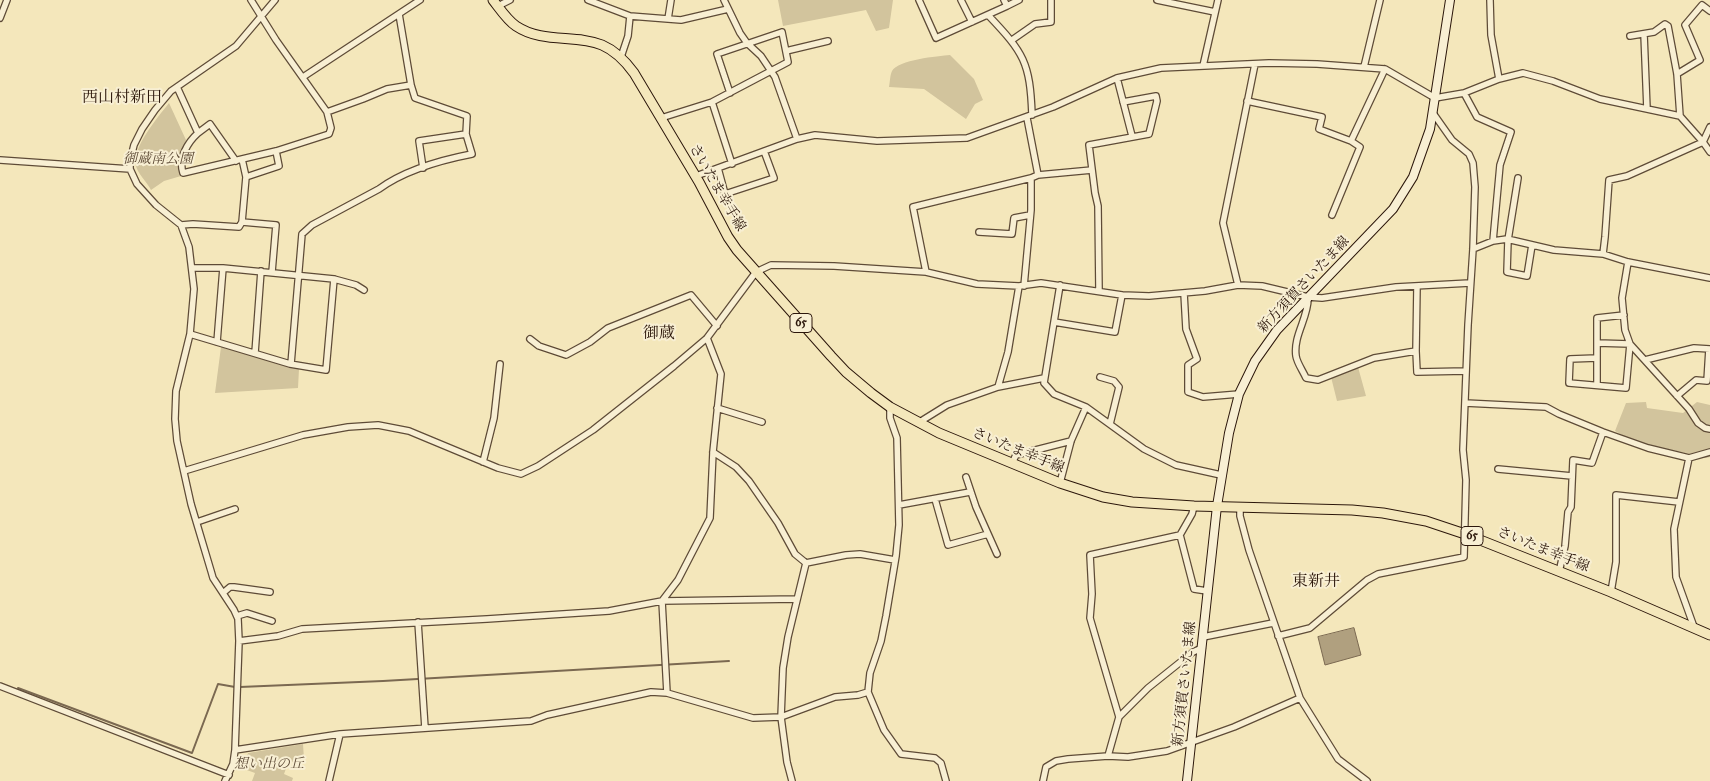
<!DOCTYPE html>
<html>
<head>
<meta charset="utf-8">
<style>
  body { margin:0 }
  canvas { display:block; background:#f4e7bb }
</style>
</head>
<body>
<canvas width="1710" height="781"></canvas>
<script>
const ctx = document.querySelector('canvas').getContext('2d');
ctx.lineJoin = 'round';
function paint(path, color) { ctx.fillStyle = color; ctx.fill(path, 'evenodd'); }
function stroke(path, color, width, dash) { ctx.strokeStyle = color; ctx.lineWidth = width; ctx.lineCap = dash ? 'butt' : 'round'; ctx.setLineDash(dash || []); ctx.stroke(path); }
function drawText(font, color, halo, rows, align = 'center') {
  ctx.font = font + ' "IM FELL Great Primer","Noto Serif JP",serif'; ctx.lineWidth = 4; ctx.setLineDash([]); ctx.textBaseline = 'middle'; ctx.strokeStyle = halo; ctx.fillStyle = color; for (const [text, x, y, turn = 0] of rows) {
    ctx.save(); ctx.translate(x, y); ctx.rotate((+turn || 0) * Math.PI / 180); ctx.textAlign = isNaN(turn) ? turn : align; if (halo) ctx.strokeText(text, 0, 0); ctx.fillText(text, 0, 0); ctx.restore();
  }
}
const green = new Path2D(`
  M778 0H893L889 28 876 31 866 10 783 26Z
  M950 55 974 79 983 100 975 104 966 119 924 89 889 87C890 82 890 75 892 71 898 60 938 56 950 55Z
  M169 103 186 140 179 167 181 176 164 181 151 190C147 182 138 174 136 166 131 148 159 116 169 103Z
  M221 347 299 369 298 388 215 393Z
  M1358 367 1366 396 1337 401 1331 377Z
  M1646 402 1647 408 1683 413 1697 402 1710 405V457C1701 460 1696 455 1687 453 1663 448 1636 444 1615 431L1626 403Z
  M303 744 304 759 288 763 284 774 293 778 292 781H252L255 773 244 769 248 753Z`);
const water = new Path2D(`
  M1354 628 1361 655 1325 665 1318 637Z`);
const stream = new Path2D(`
  M240 687 383 681 729 661
  M18 688 192 753 218 684 235 687`);
const minor = new Path2D(`
  M588 0 630 16 668 19 671 0
  M724 0 740 33 747 43 761 56 775 77 797 139
  M919 0 936 38 1007 6 1004 0
  M961 0 972 22
  M1157 0 1215 12
  M1490 0 1491 35 1499 79
  M498 6 510 0
  M1007 6 1019 0
  M988 15C1024 53 1030 62 1032 115
  M0 18 7 0
  M668 19 681 20 728 9
  M1644 34 1647 109
  M1630 36 1654 32 1665 24 1668 26 1677 74 1680 116
  M1012 40 1035 24 1051 22V0
  M786 51 828 41
  M621 57 628 36 630 16
  M1203 66 1218 0
  M1364 67 1380 0
  M1677 74 1700 60 1685 25 1702 5 1710 11
  M303 77 420 0
  M1117 78 1132 136
  M177 87 198 133 210 124 236 161
  M1464 93 1477 117 1511 132 1500 165 1493 241
  M1247 101 1322 117 1319 129 1351 141 1385 69
  M712 102 732 164
  M327 112 363 99 387 89 411 85
  M661 118 712 102 788 62 782 32 717 54 730 93
  M1027 118 1038 175
  M198 133C188 142 178 158 183 173L276 151 329 134 331 128 327 112 276 40 251 0
  M0 160 130 169
  M423 168 419 141 466 134
  M718 168 725 194 774 178 764 151
  M696 176 797 139 815 135 877 141 967 138 1053 107 1117 78 1161 68 1269 63 1317 64 1385 69 1435 98 1464 93 1499 79 1523 73 1553 81 1600 99 1680 116 1703 142 1710 152
  M246 177 279 166 276 151
  M1518 178 1508 240 1507 272 1527 276 1532 245
  M1332 215 1360 147 1351 141
  M242 222 276 225 272 272
  M181 225 193 224 239 227 242 222 246 177 242 159
  M979 232 1012 234 1014 218 1030 215
  M1473 249 1493 241 1507 239 1554 250 1603 254 1628 262 1710 278
  M1603 254 1605 237 1609 180 1627 176 1703 142 1710 127
  M1628 262 1622 298 1625 330 1630 344 1689 409 1698 423 1705 428 1710 429
  M926 272 913 207 1031 178 1038 175 1092 170
  M334 279 356 285 364 290
  M1060 285 1044 383 1054 394 1086 407 1144 449 1176 465 1221 475
  M1238 285 1223 223 1255 64
  M1024 286 1031 210V178
  M1099 291 1098 206 1095 193 1089 145 1149 134 1157 101 1156 96 1123 102
  M1184 293 1186 329 1197 359 1188 365V392L1203 397 1239 394
  M1308 297C1309 317 1293 335 1296 356 1297 363 1303 371 1306 378L1318 380 1374 358 1416 351 1417 372 1466 371
  M1054 322 1115 332 1122 295
  M190 334 290 364 326 370 334 279 223 268H193
  M530 339 539 346 566 355 590 342 608 328 691 295 717 326
  M217 342 223 268
  M1597 343 1630 344 1626 388 1569 383 1570 359 1597 358
  M1416 351 1417 286
  M255 353 261 271
  M1645 360 1694 348 1710 349
  M291 364 302 234 312 225 379 189C405 170 441 160 472 154L466 134 467 116 415 98 411 85 399 14
  M1100 377 1114 381 1119 387 1110 424
  M1597 385V318L1624 315
  M998 387 1008 352 1019 286
  M1677 396 1696 380 1707 381 1709 349
  M1465 403 1546 407 1559 414 1603 432 1648 448 1689 458 1710 452
  M890 407V418L897 438 899 525 896 556 886 616 881 641 870 673 868 692 884 730 901 754 935 758 941 763 946 781
  M717 408 762 422
  M918 423 947 405 998 387 1044 378
  M713 452 736 467 749 481 778 523 795 554 806 563
  M1689 458 1674 529 1676 577 1694 627
  M483 462 494 418 500 364
  M1012 463 1016 455 1071 441
  M1498 469 1572 476
  M184 471 303 435 348 427 378 425 409 431 498 468 521 474 538 466 593 430 674 366 707 338 756 272 771 265 834 266 926 272 977 284 1019 286 1041 283 1122 295 1149 296 1205 291 1238 285 1262 286 1308 297 1322 298 1396 287 1470 283
  M966 477 976 507 997 554
  M1060 483 1071 441 1086 407
  M935 499 948 545 988 534
  M899 505 970 492
  M1240 507V516L1249 550 1300 698 1338 759 1367 781
  M197 522 235 509
  M1180 535 1194 589 1207 591
  M806 563 846 555 860 554 895 560
  M1559 572 1565 546 1568 512 1571 507 1573 460 1592 463 1603 432
  M1611 592 1616 562V495L1679 502
  M223 593 230 587H234L270 592
  M237 616 247 613 272 621
  M418 622 425 728
  M1278 636 1310 628 1367 580 1378 574 1464 557 1466 480 1463 450 1468 325 1473 249 1475 187 1473 163 1469 154 1452 140 1433 113
  M1203 637 1273 623
  M239 641 278 636 302 629 487 619 609 611 662 601 797 599
  M0 686 229 775
  M667 693 662 601 678 580 710 518 713 452 721 374 707 338
  M1119 717 1090 618 1092 594 1090 555 1180 535 1192 514 1194 506
  M235 750 340 734 531 721 547 715 651 692 667 693 753 718 781 717 835 697 858 695 868 692
  M1108 756 1119 717 1148 688 1193 652 1202 648
  M225 781 233 764 235 750 239 641 238 619 234 610 213 578 211 571 191 504 177 441 175 419 176 391 190 334 194 289 189 247 181 225 156 205 137 184 130 169V161L134 145 142 129 155 110 171 91 236 46 275 0
  M329 781 340 734
  M792 781 787 762 781 717 783 668 788 637 806 563
  M1043 781 1046 767 1056 761 1068 759 1108 756 1128 757 1167 751 1234 727 1300 698`);
const secondary = new Path2D(`
  M1187 781 1217 506 1229 433 1239 394 1255 361 1277 330 1393 209 1413 177 1430 129 1450 0`);
const primary = new Path2D(`
  M493 0C500 9 507 20 516 26 543 44 575 34 602 45 616 51 626 62 634 73L699 182 728 237 737 250 831 356 846 372 871 393 890 407 939 433 1060 483 1103 497 1132 502 1194 506 1352 510 1383 513 1426 521 1465 534 1611 592 1710 635`);
const shields = [
  [801,323,22],
  [1472,536,22]
];
const shieldNames = [
  ["65",801,323],
  ["65",1472,536]
];
const parkNames = [
  ["御蔵南公園",158,160],
  ["想い出の丘",269,765]
];
const streetNames = [
  ["さいたま幸手線",717,188,60],
  ["新方須賀さいたま線",1304,285,-47],
  ["さいたま幸手線",1018,451,22],
  ["さいたま幸手線",1543,550,22],
  ["新方須賀さいたま線",1185,684,-84]
];
const quarterNames = [
  ["西山村新田",122,98],
  ["御蔵",659,334],
  ["東新井",1316,582]
];
paint(green, '#d2c49d');
paint(water, '#b0a07f');
stroke(water, '#7b6951', 1);
stroke(stream, '#7b6951', 2);
stroke(minor, '#5e4b37', 8);
stroke(secondary, '#2c170b', 10);
stroke(primary, '#2c170b', 11);
stroke(minor, '#f8efd3', 5.5);
stroke(secondary, '#f8efd3', 8);
stroke(primary, '#f4e7bb', 9);
for (const [x, y, w] of shields) { const box = new Path2D(); box.roundRect(x - w / 2, y - 9.5, w, 19, 4); ctx.fillStyle = '#f8efd3'; ctx.fill(box); stroke(box, '#2c170b', 1); }
drawText('bold 12px', '#2c170b', null, shieldNames);
drawText('italic 14px', '#5e4b37', '#f8efd3', parkNames);
drawText('14px', '#2c170b', '#f8efd3', streetNames);
drawText('16px', '#2c170b', '#f8efd3', quarterNames);
</script>
</body>
</html>
